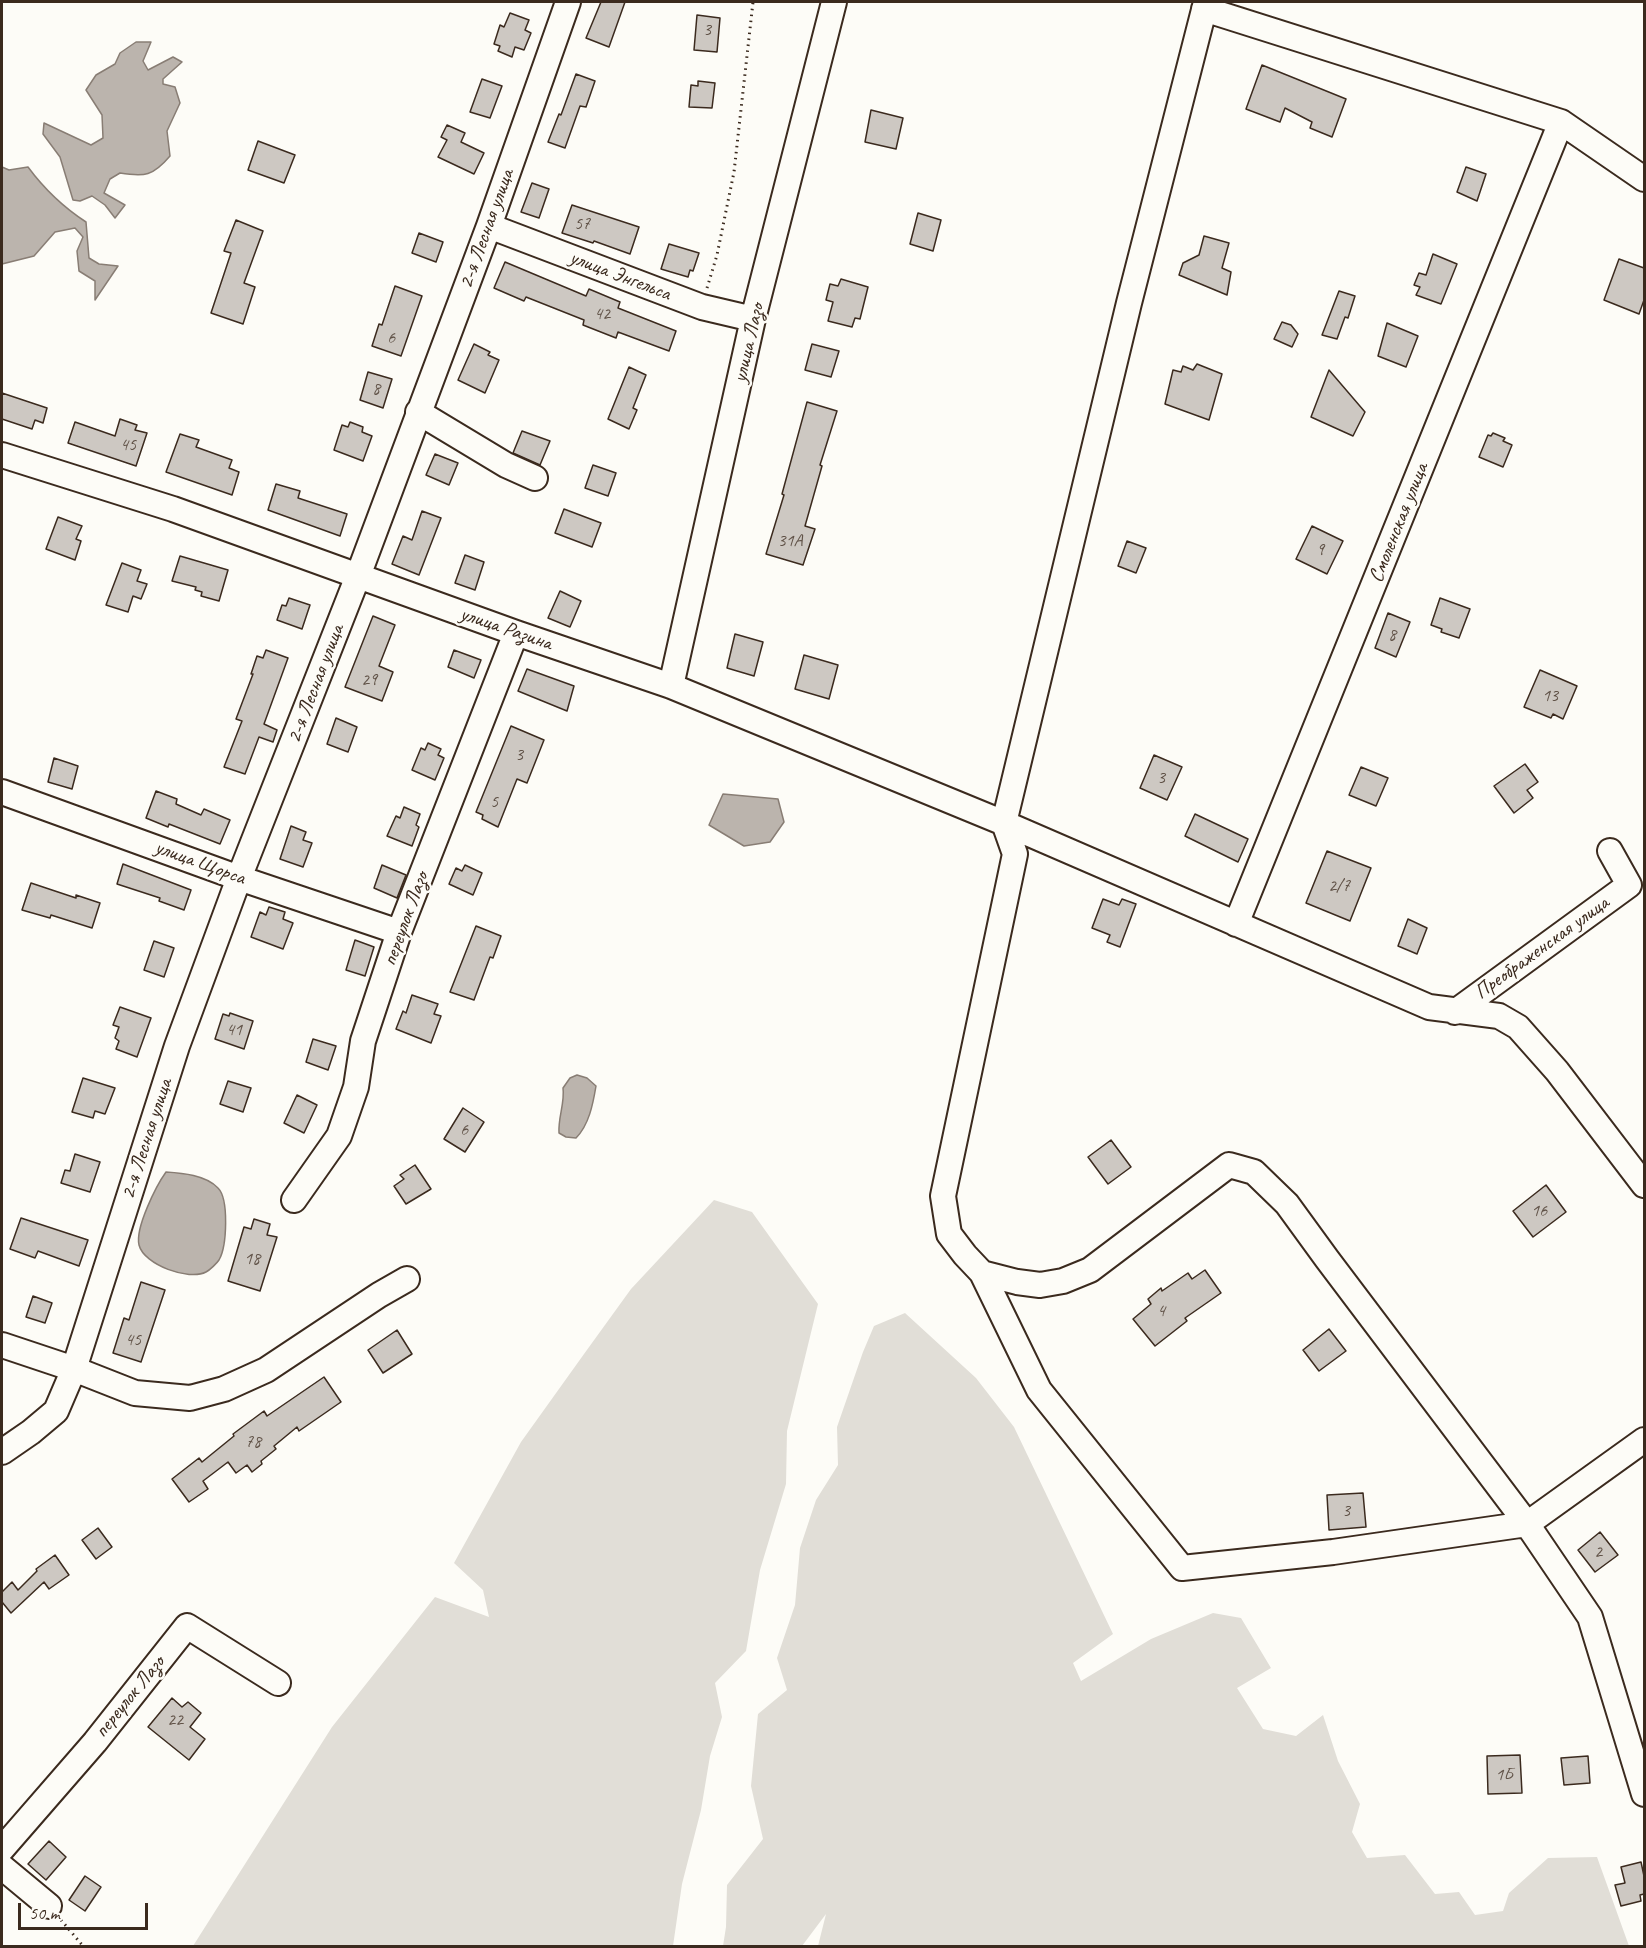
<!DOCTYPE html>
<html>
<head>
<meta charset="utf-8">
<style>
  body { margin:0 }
  #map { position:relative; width:1646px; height:1948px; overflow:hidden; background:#fdfcf7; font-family:Caveat,sans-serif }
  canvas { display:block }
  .frame { position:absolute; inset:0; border:3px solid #3b2a1e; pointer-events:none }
  .scale { position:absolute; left:18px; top:1903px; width:130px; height:27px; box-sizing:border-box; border:3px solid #3b2a1e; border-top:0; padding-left:8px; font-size:18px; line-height:21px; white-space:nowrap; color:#3b2a1e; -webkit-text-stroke:4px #fdfcf7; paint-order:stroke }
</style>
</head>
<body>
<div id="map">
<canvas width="1646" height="1948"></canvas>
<div class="frame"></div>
<div class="scale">50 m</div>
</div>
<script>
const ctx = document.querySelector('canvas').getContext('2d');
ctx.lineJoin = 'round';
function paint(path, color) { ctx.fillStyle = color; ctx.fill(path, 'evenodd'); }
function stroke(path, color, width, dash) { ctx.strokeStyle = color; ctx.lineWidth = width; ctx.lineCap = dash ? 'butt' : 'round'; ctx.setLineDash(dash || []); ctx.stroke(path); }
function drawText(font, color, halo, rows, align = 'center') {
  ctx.font = font + ' Caveat,sans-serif'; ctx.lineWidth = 5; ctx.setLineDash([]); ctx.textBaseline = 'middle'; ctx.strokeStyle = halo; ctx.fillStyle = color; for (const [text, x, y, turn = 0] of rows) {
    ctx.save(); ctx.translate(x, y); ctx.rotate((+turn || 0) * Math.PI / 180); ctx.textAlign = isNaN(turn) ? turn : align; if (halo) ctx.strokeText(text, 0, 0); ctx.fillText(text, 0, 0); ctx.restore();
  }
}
const green = new Path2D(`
  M714 1200 752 1212 818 1304 787 1431 786 1484 760 1570 746 1651 715 1683 722 1717 710 1756 701 1810 682 1884 673 1946H193L332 1727 435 1597 489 1617 483 1590 454 1563 521 1442 584 1354 631 1289Z
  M905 1313 976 1378 1014 1427 1113 1634 1073 1663 1081 1681 1151 1639 1213 1613 1241 1618 1271 1668 1237 1688 1263 1729 1296 1736 1323 1715 1338 1761 1360 1804 1352 1832 1367 1858 1405 1855 1435 1894 1459 1892 1475 1915 1503 1911 1509 1893 1548 1858 1597 1857 1629 1946H818L826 1914 802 1946H723L726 1927 727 1885 763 1839 751 1786 758 1714 787 1690 777 1658 795 1605 800 1548 816 1500 838 1465 837 1427 863 1352 874 1326Z`);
const water = new Path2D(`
  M136 42H151L143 61 148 70 173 57 182 62 163 79V84L175 87 180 103 167 131 170 156C153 176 145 177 120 173L110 179 104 193 125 205 115 218 105 205 92 196 80 201 73 200 60 157 43 134 44 123 91 145 103 138 102 115 86 90 96 75 115 64 120 53Z
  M2 167 9 170 28 167C45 190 63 207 86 222L89 258 99 264 118 266 95 300V281L79 271 77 251 83 237 75 228 55 232 34 256 2 264Z
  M723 794 778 799 784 822 770 842 744 846 709 825Z
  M577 1075 587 1078 596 1086C593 1104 589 1125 576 1138L566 1137 559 1133C558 1117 565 1103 563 1088L570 1078Z
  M166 1172C182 1173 206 1175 218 1188 229 1199 227 1246 219 1260 217 1263 210 1270 206 1272 189 1281 144 1265 139 1245 135 1228 156 1186 166 1172Z`);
const building = new Path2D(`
  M601 2H625L609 47 586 38Z
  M510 13 529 20 525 30 531 33 524 50 515 47 512 57 498 51 500 46 494 44 500 25 504 27Z
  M697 15 720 18 717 52 694 50Z
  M1262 65 1346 99 1332 137 1310 128 1312 122 1285 108 1280 122 1246 109Z
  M576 74 595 81 586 107 580 106 565 148 548 142 559 114 561 115Z
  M482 79 502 86 490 118 470 112Z
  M698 81 715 83 712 108 689 107 691 85 698 86Z
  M871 110 903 118 896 149 865 142Z
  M447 125 465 133 461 142 484 153 474 174 438 157 447 140 441 137Z
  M258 141 295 155 284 183 248 170Z
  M1466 167 1486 174 1477 201 1457 192Z
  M532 183 549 189 539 218 521 212Z
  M572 205 639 227 630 254 594 241 593 243 562 233Z
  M918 213 941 220 933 251 910 244Z
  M236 220 263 231 244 283 255 287 243 324 211 313 231 253 224 251Z
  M419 233 443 242 436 262 412 253Z
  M1204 236 1229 243 1222 268 1231 272 1227 295 1179 275 1183 263 1199 255Z
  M669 244 699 253 693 271 690 270 688 277 661 269Z
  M1433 254 1457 264 1441 304 1416 295 1420 287 1414 285 1419 273 1426 275Z
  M1619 259 1644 268V300L1639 314 1604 300Z
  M505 262 586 296 589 289 620 302 618 308 676 331 669 351 618 332 616 338 583 325 584 320 526 297 524 301 494 288Z
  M841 279 868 287 860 319 855 318 852 327 828 321 833 302 826 300 830 284 838 286Z
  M395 286 422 296 401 356 372 346 379 324 382 325Z
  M1339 291 1355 296 1348 318 1345 317 1337 339 1322 335Z
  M1282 322 1291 325 1298 334 1292 347 1274 339Z
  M1387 323 1418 336 1406 367 1378 356Z
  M474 344 490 352 488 355 499 360 485 393 458 380Z
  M812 344 839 351 831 377 805 370Z
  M1197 364 1222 374 1209 420 1165 404 1173 370 1181 372 1183 366 1193 370Z
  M629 367 646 375 633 408 637 410 629 429 608 419Z
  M1329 370 1365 412 1353 436 1311 417Z
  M368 372 392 379 383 408 360 400Z
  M2 393 47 408 43 423 35 420 32 429 2 419Z
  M807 402 837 411 820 465 822 466 805 526 815 529 803 565 766 554 784 495 782 494Z
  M120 419 137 425 135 430 147 433 136 466 68 443 75 422 115 436Z
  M350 422 363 427 362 432 372 436 363 461 334 450 342 425 348 427Z
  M522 431 550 441 540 465 513 453Z
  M1493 433 1505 438 1503 441 1512 445 1503 467 1479 457 1488 435 1491 436Z
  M180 434 199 440 196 447 232 460 229 468 239 472 232 495 166 472Z
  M435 454 458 463 449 485 426 475Z
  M593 465 616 473 608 496 585 488Z
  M276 484 300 491 298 498 347 514 340 536 268 510Z
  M564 509 601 523 592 547 555 533Z
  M422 511 441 518 419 575 392 564 403 536 412 540Z
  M58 517 82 526 76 539 81 541 75 560 46 549Z
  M1312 526 1343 541 1327 574 1296 559Z
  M1127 541 1146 548 1136 573 1118 566Z
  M465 555 484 562 475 590 455 583Z
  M180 556 228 570 219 601 201 596 202 592 195 590 196 587 172 581Z
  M122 563 141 570 137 581 147 584 141 599 133 596 128 612 106 605Z
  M560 591 581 601 570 627 548 618Z
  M289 598 310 605 302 629 277 620 282 605 286 606Z
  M1440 598 1470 609 1459 638 1441 632 1442 629 1431 625Z
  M1388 613 1410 622 1396 657 1375 648Z
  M373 616 395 625 379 666 393 672 382 701 345 687Z
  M735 634 763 642 754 676 727 668Z
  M266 650 288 658 264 724 277 730 273 742 259 737 245 774 224 767 242 721 236 719 253 674H251L257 656 263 658Z
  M454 650 481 660 474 678 448 667Z
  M804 655 838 665 829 699 795 689Z
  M527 669 574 686 567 711 518 691Z
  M1540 670 1577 686 1563 719 1553 714 1551 718 1524 707Z
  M336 718 357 727 348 752 327 744Z
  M511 726 544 740 527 783 517 779 498 827 482 819 483 815 476 812Z
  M428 743 441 749 438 755 444 758 435 780 412 770 421 748 425 750Z
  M1154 755 1182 767 1167 800 1140 788Z
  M54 758 78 766 72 789 48 782Z
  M1525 764 1538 782 1527 790 1533 798 1514 813 1494 786Z
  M1361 767 1388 778 1376 806 1349 795Z
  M156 791 177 799 176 804 201 815 204 809 230 820 220 844 169 824 168 827 146 818Z
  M404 807 420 814 416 825 419 827 412 846 387 836 396 816 400 818Z
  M1195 814 1248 839 1238 862 1185 836Z
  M291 826 306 832 303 840 312 843 303 867 280 859Z
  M1327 851 1371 868 1350 921 1306 903Z
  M123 864 191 890 184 910 159 901 160 898 117 884Z
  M382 865 406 875 397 898 374 888Z
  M465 865 482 873 473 895 449 884 456 868 462 871Z
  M31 883 76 898V895L100 903 92 928 51 915 50 918 22 910Z
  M1103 899 1119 905 1122 899 1136 904 1120 947 1107 942 1110 935 1092 928Z
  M269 907 285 912 283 919 293 923 283 949 251 937 260 912 266 915Z
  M1408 919 1427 928 1417 954 1398 946Z
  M476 926 501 936 493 958 490 957 474 1000 450 992Z
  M355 940 374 947 365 976 346 970Z
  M154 941 174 948 164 977 144 970Z
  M412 995 438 1004 434 1014 441 1016 431 1043 396 1029 403 1011 406 1013Z
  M120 1007 151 1018 137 1057 116 1049 119 1041 115 1038 119 1027 113 1025Z
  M230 1013 253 1021 244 1049 215 1039 223 1014 229 1016Z
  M313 1039 336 1046 328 1070 306 1062Z
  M83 1078 115 1088 105 1114 95 1111 93 1118 72 1112Z
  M228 1081 251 1088 243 1112 220 1104Z
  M297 1095 317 1105 304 1133 284 1123Z
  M463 1108 484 1122 465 1152 444 1139Z
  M1111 1140 1131 1167 1108 1184 1088 1157Z
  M75 1154 100 1162 90 1192 61 1183 65 1170 70 1171Z
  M415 1165 431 1189 406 1204 394 1186 404 1179 400 1175Z
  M1546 1185 1566 1212 1533 1237 1513 1211Z
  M21 1218 88 1240 79 1266 38 1251 35 1258 10 1249Z
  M254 1219 270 1224 267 1235 277 1237 260 1291 228 1281 244 1227 251 1229Z
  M1205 1270 1221 1293 1185 1318 1187 1321 1155 1346 1133 1319 1151 1304 1148 1299 1161 1288 1162 1291 1188 1273 1192 1279Z
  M141 1282 165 1290 141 1362 113 1353 124 1318 129 1320Z
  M33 1296 52 1303 45 1323 26 1317Z
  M1329 1329 1346 1351 1319 1371 1303 1350Z
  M397 1330 412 1354 383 1373 368 1350Z
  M324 1377 341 1402 299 1431 297 1427 274 1446 276 1449 261 1461 262 1464 252 1472 247 1465 236 1473 228 1462 203 1481 208 1489 189 1502 172 1479 199 1458 202 1462 234 1436 233 1434 264 1411 267 1416Z
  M1363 1493 1366 1527 1329 1530 1327 1495Z
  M98 1528 112 1547 96 1559 82 1540Z
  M1600 1532 1618 1555 1595 1572 1578 1550Z
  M55 1555 69 1575 49 1589 44 1582 11 1613 2 1602V1592L12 1582 18 1590 37 1571 36 1569Z
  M172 1698 182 1707 188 1702 201 1713 190 1727 205 1739 189 1760 148 1727Z
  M1520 1755 1522 1793 1488 1794 1487 1756Z
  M1588 1756 1590 1783 1564 1785 1561 1758Z
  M49 1841 66 1857 46 1880 28 1864Z
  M1641 1862 1644 1876V1894L1640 1895 1641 1901 1621 1906 1615 1885 1625 1883 1621 1867Z
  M85 1876 101 1887 85 1911 69 1900Z`);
const path = new Path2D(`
  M707 288 717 255 734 172 753 2
  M61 1920 83 1946`);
const minor = new Path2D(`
  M1206 2 1129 303 1004 823 1015 854 943 1196 949 1234 965 1255 982 1273 1017 1282 1040 1285 1063 1281 1090 1270 1229 1165 1254 1172 1287 1204 1327 1259 1527 1524 1590 1617 1644 1794
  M1204 9 1561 122 1644 179
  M489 226 702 307 753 319
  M418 412 506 465 535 478
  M2 455 173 509 516 633 671 686 1004 823 1429 1007 1499 1016 1518 1027 1557 1071 1644 1185
  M671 686 753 319 834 2
  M2 792 239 878 399 932
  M1236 924 1561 122
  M1455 1012 1629 885 1610 851
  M294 1200 339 1136 356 1087 363 1041 399 932 516 633
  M982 1273 1039 1390 1182 1568 1333 1552 1527 1524 1644 1440
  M2 1345 74 1369 135 1393 190 1398 224 1389 266 1370 379 1295 407 1279
  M2 1452 31 1432 56 1411 74 1369 177 1046 239 878 358 576 489 226 568 2
  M2 1849 95 1742 187 1626 278 1683
  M2 1867 49 1906`);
const numberNames = [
  ["3",707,30],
  ["57",582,224],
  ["42",602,314],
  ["6",391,338],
  ["8",376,389],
  ["45",128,445],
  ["31А",790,541],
  ["9",1320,550],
  ["8",1392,635],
  ["29",369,680],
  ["13",1550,696],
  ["3",519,755],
  ["3",1161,778],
  ["5",494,802],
  ["2/7",1339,886],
  ["41",234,1030],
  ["6",464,1130],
  ["16",1539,1211],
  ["18",252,1259],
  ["4",1161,1311],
  ["45",133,1340],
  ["78",253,1442],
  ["3",1346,1511],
  ["2",1598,1552],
  ["22",175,1720],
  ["1Б",1504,1775]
];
const streetNames = [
  ["2-я Лесная улица",487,229,-70],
  ["улица Энгельса",620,276,21],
  ["улица Лазо",749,343,-77],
  ["Смоленская улица",1399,523,-68],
  ["улица Разина",506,629,19],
  ["2-я Лесная улица",316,684,-69],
  ["улица Щорса",200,863,20],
  ["переулок Лазо",406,919,-70],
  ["Преображенская улица",1542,948,-36],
  ["2-я Лесная улица",147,1139,-72],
  ["переулок Лазо",130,1697,-51]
];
paint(green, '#e1ded7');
paint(water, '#bbb4ad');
stroke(water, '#887d74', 1.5);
paint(building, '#cdc8c2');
stroke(building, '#3b2a1e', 1.5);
stroke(minor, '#3b2a1e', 28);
stroke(path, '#3b2a1e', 3, [1.5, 4.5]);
stroke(minor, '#fdfcf7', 24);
drawText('18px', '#605247', null, numberNames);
drawText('21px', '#3b2a1e', '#fdfcf7', streetNames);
</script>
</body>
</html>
